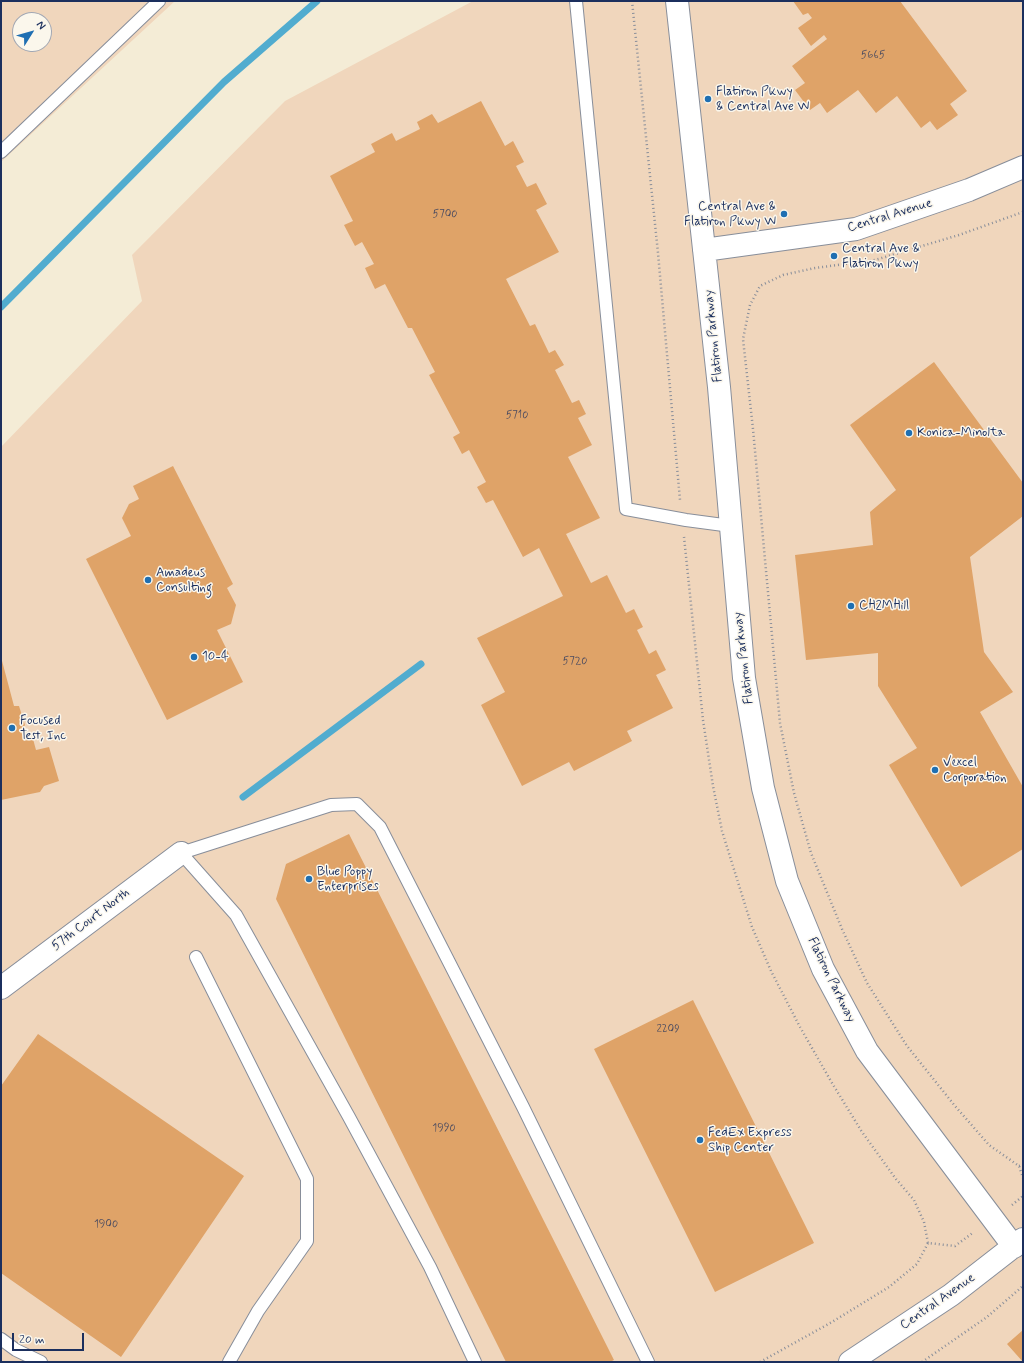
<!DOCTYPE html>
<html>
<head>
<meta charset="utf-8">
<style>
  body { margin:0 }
  #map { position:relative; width:1024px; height:1363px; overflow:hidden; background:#f4ecd6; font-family:Mynerve,sans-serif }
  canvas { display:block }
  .frame { position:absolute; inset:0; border:2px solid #1b2f5e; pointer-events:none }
  .north { position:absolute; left:12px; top:12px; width:40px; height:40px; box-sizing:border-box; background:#fbf7ec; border:1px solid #a1a7b3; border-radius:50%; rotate:53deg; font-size:11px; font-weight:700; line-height:16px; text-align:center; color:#1b2f5e }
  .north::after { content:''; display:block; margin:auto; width:14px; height:18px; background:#1f6fb2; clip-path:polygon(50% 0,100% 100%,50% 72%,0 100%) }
  .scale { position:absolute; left:12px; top:1333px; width:72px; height:18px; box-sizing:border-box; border:2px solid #1b2f5e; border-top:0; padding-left:5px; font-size:12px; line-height:14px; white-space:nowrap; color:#1b2f5e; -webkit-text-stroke:3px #fbf7ec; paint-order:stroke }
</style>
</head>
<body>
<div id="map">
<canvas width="1024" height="1363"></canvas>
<div class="frame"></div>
<div class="north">N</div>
<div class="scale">20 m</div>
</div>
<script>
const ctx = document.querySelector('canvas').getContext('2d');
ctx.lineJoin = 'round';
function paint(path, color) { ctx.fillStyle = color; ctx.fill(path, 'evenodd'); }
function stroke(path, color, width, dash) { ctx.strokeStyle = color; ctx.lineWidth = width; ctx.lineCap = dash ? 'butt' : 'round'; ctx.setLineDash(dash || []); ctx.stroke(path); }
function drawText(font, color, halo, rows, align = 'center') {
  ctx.font = font + ' Mynerve,sans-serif'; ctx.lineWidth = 3; ctx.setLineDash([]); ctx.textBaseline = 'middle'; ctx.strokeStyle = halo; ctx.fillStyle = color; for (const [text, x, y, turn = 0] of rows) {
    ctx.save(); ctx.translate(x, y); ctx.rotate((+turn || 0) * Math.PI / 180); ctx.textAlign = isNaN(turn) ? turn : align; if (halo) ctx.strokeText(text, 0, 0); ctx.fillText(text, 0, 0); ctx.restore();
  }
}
const built = new Path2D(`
  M1 1H175L1 162ZM20 20H44V44H20Z
  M473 1H1023V1362H1V447L142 301 132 255 285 101Z`);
const stream = new Path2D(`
  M1 307 224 82 317 1
  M243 797 421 664`);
const building = new Path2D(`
  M793 1H900L967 91 950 104 958 115 937 130 930 121 921 128 897 96 876 113 858 90 827 113 820 103 810 110 795 90 805 83 792 66 827 39 824 35 811 46 798 28 812 18 808 13 803 15Z
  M481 101 505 146 513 141 524 162 516 166 527 187 536 183 547 204 536 210 559 252 506 279 530 326 535 324 549 353 555 350 564 365 555 370 572 403 579 400 586 414 578 418 592 445 568 457 600 518 566 534 591 583 607 575 626 613 634 609 643 627 637 630 649 654 656 650 666 670 656 675 673 708 627 731 632 741 574 771 569 762 522 786 481 705 505 692 477 638 563 596 539 548 523 557 493 500 486 503 477 487 486 482 469 450 462 454 453 437 460 433 429 375 435 372 412 328H408L385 284 375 289 365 268 374 264 362 242 355 246 344 225 353 221 330 176 375 152 371 144 392 133 396 141 420 129 417 122 432 114 438 123Z
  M934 362 1023 483V516L970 557 984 652 1013 692 980 712 1023 787V849L961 887 889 765 917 748 878 686V653L806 660 795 555 873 545 870 512 896 490 850 425Z
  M173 466 233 584 227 588 236 605 231 624 217 630 243 682 167 720 86 559 131 536 122 518 129 504 139 499 133 486Z
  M1 657 14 706H19L25 725 21 731 24 741 33 739 36 750 49 747 59 781 44 786 40 792 1 800Z
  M349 834 614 1360 610 1362H506L276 899 286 864Z
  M693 1000 814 1243 715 1292 594 1049Z
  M38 1034 244 1176 121 1357 1 1273V1086Z
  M1023 1330V1362L1007 1344Z`);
const path = new Path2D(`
  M632 1 658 253 680 500
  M1023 212 959 235 875 260 815 268 783 275 760 286 750 305 743 339 753 429 780 723 794 793 811 853 842 929 867 983 907 1046 955 1106 989 1145 1019 1166 1023 1178
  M684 537 703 720 713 786 722 831 752 927 771 971 800 1027 832 1083 862 1132 896 1179 914 1200 924 1222 928 1243
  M1019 1166 1023 1165
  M1012 1205 1023 1196
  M760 1362 832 1322 889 1287 917 1264 928 1243 955 1246 974 1232
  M922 1362 987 1317 1023 1286`);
const lane = new Path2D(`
  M576 1 626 509 686 520 731 526
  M1 152 159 1
  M196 957 307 1179V1241L258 1311 229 1362
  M1 1339 16 1350 41 1362
  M475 1362 430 1267 349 1117 236 915 181 853 331 805 357 804 380 827 523 1107 648 1362`);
const street = new Path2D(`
  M677 1 719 387 744 678 763 788 787 881 823 969 867 1051 1014 1247
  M704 250 856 229 969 190 1023 167
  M1 988 181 853
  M850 1362 951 1295 1023 1239`);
const markers = [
  [708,99,4,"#1f6fb2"],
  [784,214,4,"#1f6fb2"],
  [834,256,4,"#1f6fb2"],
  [909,433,4,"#1f6fb2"],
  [148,580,4,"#1f6fb2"],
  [851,606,4,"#1f6fb2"],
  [194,657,4,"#1f6fb2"],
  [12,728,4,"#1f6fb2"],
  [935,770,4,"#1f6fb2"],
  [309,879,4,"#1f6fb2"],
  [700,1140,4,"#1f6fb2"]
];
const numberNames = [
  ["5665",873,56],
  ["5700",445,215],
  ["5710",517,416],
  ["5720",575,662],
  ["2209",668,1030],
  ["1990",444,1129],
  ["1900",106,1225]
];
const poiNames = [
  ["Flatiron Pkwy",716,92],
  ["& Central Ave W",716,107],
  ["Central Ave &",776,207,"right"],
  ["Flatiron Pkwy W",776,222,"right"],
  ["Central Ave &",842,249],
  ["Flatiron Pkwy",842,264],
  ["Konica-Minolta",917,433],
  ["Amadeus",156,573],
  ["Consulting",156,588],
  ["CH2MHill",859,606],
  ["10-4",202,657],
  ["Focused",20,721],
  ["Test, Inc",20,736],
  ["Vexcel",943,763],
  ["Corporation",943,778],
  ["Blue Poppy",317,872],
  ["Enterprises",317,887],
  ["FedEx Express",708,1133],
  ["Ship Center",708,1148]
];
const streetNames = [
  ["Central Avenue",890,216,-17],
  ["Flatiron Parkway",714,336,-96],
  ["Flatiron Parkway",744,658,-97],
  ["57th Court North",91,920,-37],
  ["Flatiron Parkway",831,980,64],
  ["Central Avenue",938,1302,-35]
];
paint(built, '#f0d6bc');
stroke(stream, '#51accf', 7);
paint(building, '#dfa368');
stroke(lane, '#888e9a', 14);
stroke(street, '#888e9a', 24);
stroke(path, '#888e9a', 2.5, [1, 3]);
stroke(lane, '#fff', 12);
stroke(street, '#fff', 22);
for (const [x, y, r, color] of markers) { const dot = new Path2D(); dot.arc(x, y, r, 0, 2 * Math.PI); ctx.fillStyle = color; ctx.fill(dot); stroke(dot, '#fbf7ec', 1.5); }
drawText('11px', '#4c4c60', null, numberNames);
drawText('13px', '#1b2f5e', '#fbf7ec', poiNames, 'left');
drawText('13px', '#1b2f5e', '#fbf7ec', streetNames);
</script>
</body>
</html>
